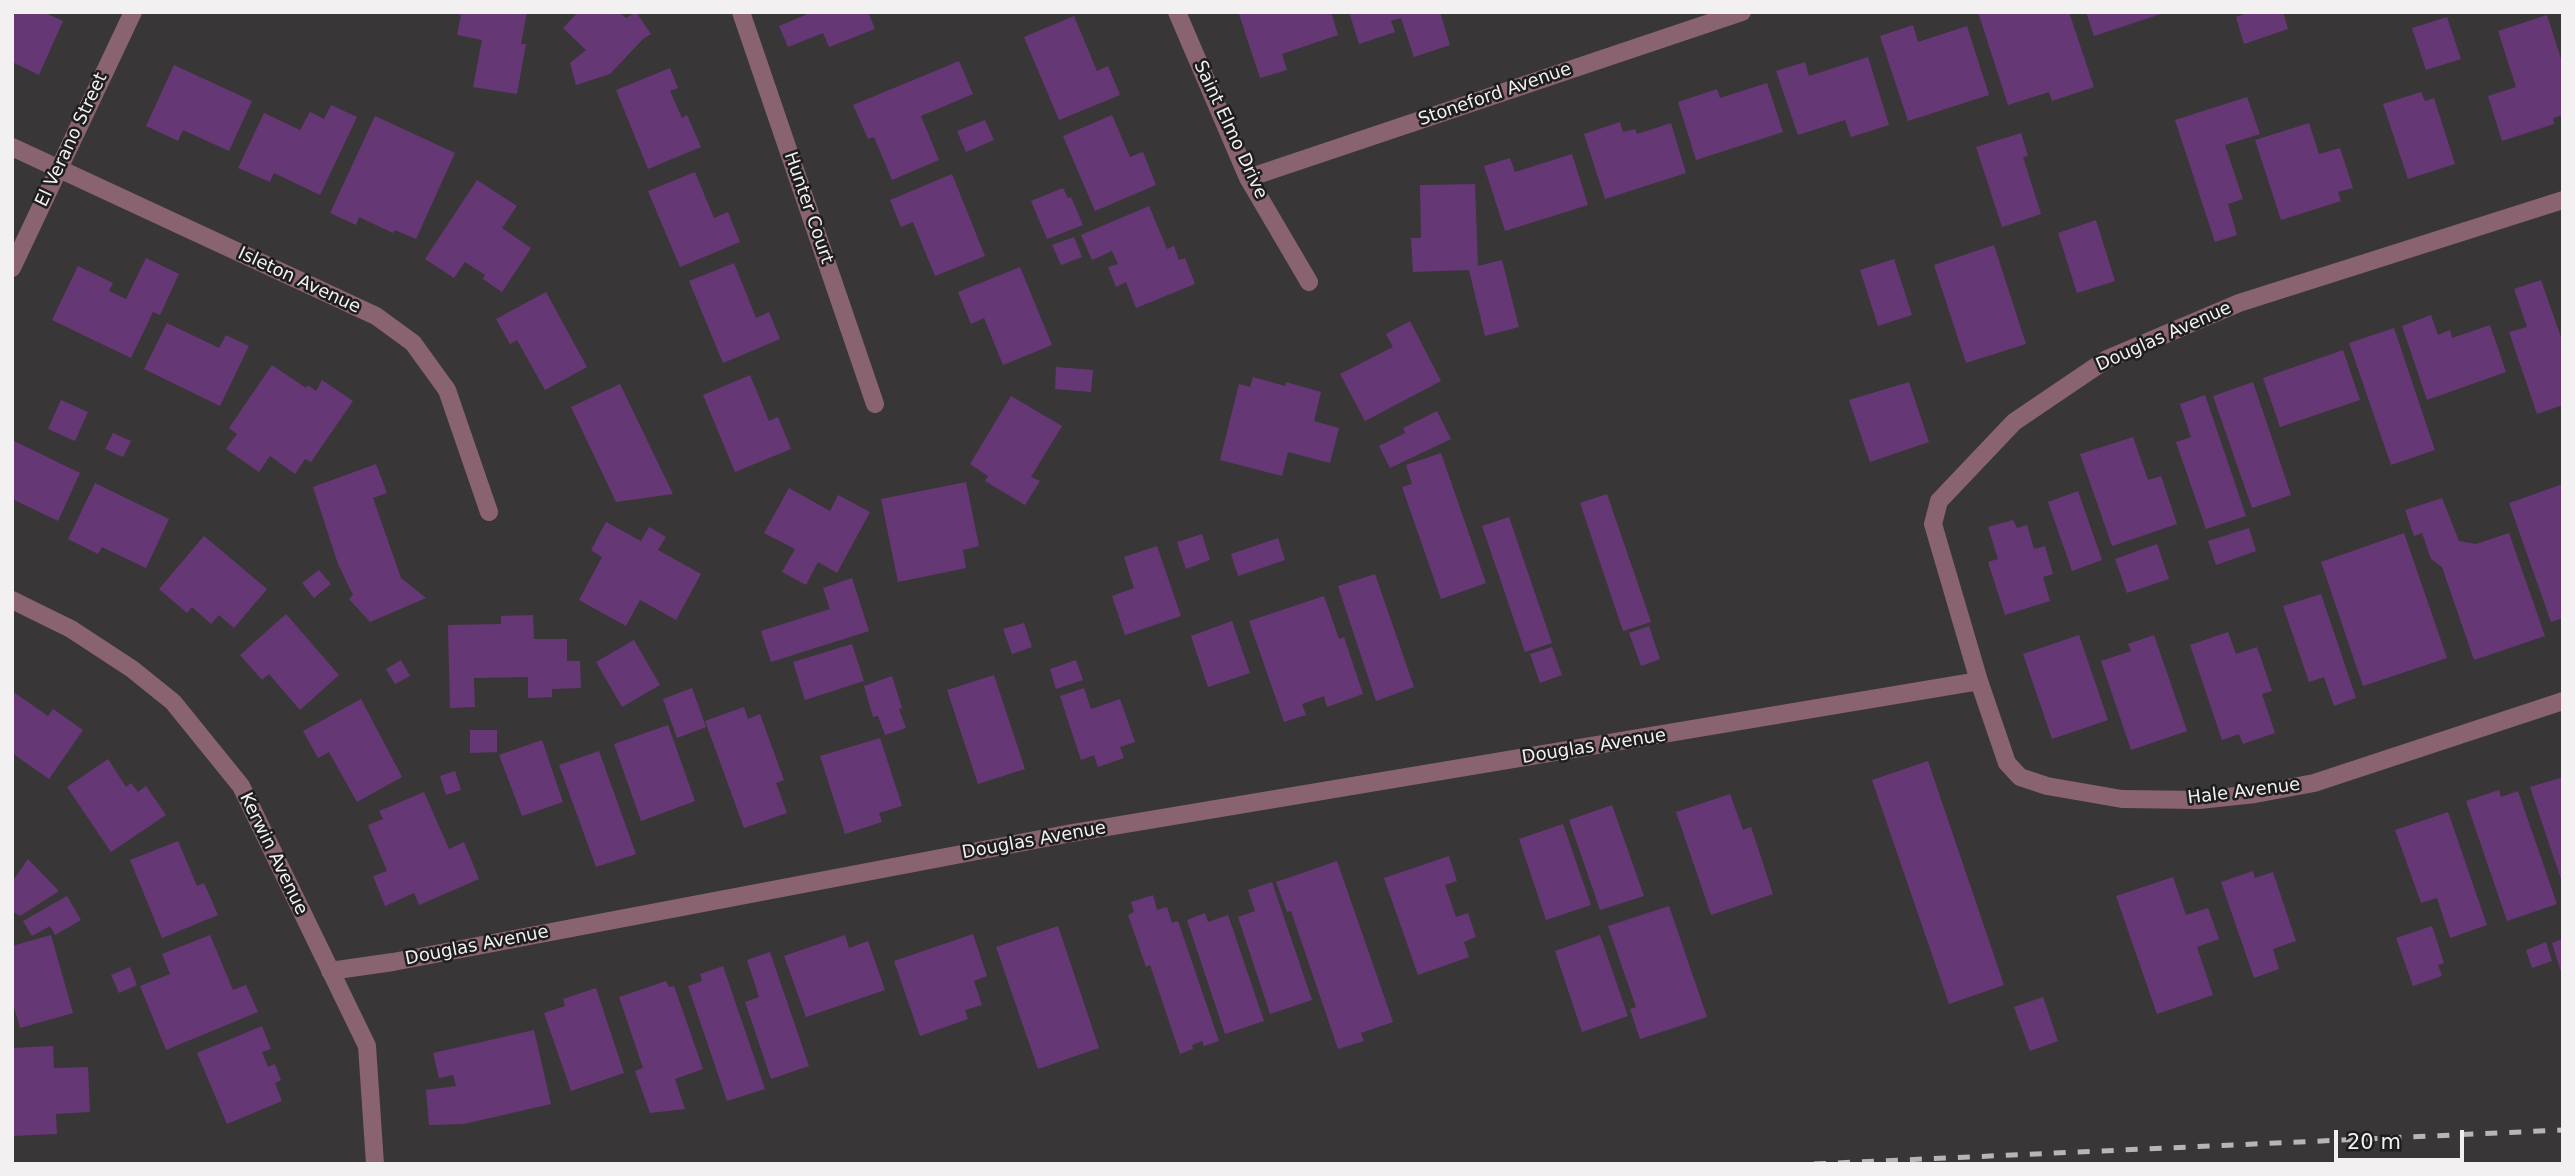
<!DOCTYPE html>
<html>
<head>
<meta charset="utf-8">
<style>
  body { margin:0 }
  #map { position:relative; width:2575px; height:1176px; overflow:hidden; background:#393638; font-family:"DejaVu Sans",sans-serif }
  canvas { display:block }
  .frame { position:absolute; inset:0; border:14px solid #f2f0f1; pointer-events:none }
  .scale { position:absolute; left:2334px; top:1130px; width:130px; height:32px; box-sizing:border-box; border:4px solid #f2f0f1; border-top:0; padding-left:9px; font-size:21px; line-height:24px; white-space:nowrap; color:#f2f0f1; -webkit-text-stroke:5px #1f1e1f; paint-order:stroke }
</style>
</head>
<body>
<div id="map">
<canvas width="2575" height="1176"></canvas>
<div class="frame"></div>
<div class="scale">20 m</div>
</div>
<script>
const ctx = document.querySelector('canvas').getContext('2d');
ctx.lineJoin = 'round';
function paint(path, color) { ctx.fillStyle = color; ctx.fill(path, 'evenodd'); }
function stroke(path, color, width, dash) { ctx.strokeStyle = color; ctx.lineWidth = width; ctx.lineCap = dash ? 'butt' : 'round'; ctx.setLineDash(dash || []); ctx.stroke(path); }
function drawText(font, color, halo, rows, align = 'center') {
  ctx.font = font + ' "DejaVu Sans",sans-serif'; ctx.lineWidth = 5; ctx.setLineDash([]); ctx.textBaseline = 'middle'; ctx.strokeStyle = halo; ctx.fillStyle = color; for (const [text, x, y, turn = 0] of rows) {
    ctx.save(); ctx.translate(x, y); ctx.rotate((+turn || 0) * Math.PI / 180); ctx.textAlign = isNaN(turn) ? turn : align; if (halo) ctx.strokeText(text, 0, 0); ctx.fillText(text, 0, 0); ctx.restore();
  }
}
const building = new Path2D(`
  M12 12H43L63 21 39 75 12 62Z
  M452 12H527L521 44H526L517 94 473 87 482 40 457 35 461 15Z
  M578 12H619L626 18 636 12 651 34 643 39 610 74 576 85 570 63 586 50 563 28Z
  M812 12H868L875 29 829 47 823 33 788 47 779 26Z
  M1246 12H1331L1338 35 1282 54 1287 70 1260 78 1239 14Z
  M1349 12H1440L1450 45 1414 57 1401 18 1391 21 1395 32 1359 44Z
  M1978 12H2069L2094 87 2052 101 2049 92 2008 105Z
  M2086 12H2164V13L2094 36Z
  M2251 12H2283L2288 29 2244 44 2236 17Z
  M2547 15 2563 65V115L2553 118 2554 124 2502 141 2488 96 2516 87 2498 31Z
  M1074 16 1097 71 1108 66 1120 95 1059 120 1024 37Z
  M2447 17 2461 59 2426 70 2412 28Z
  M1913 25 1918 42 1967 26 1989 95 1908 121 1880 36Z
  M1868 57 1889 125 1851 137 1845 120 1798 135 1776 71 1805 62 1809 76Z
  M959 61 973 94 921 116 939 160 892 180 874 137 868 139 853 105Z
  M174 65 252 101 229 151 183 130 178 141 146 126Z
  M670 68 678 88 670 91 682 118 687 115 701 147 648 169 616 90Z
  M1767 83 1783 132 1696 160 1678 102 1717 89 1720 98Z
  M2421 92 2425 101 2434 98 2455 164 2408 179 2383 104Z
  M2247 97 2260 134 2225 145 2243 199 2228 204 2237 235 2215 242 2175 120Z
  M331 105 357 117 320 195 274 173 270 182 238 168 264 113 300 130 310 112 324 119Z
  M1112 115 1130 157 1143 152 1156 185 1095 211 1063 136Z
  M375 116 455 153 416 239 395 230 393 233 359 217 356 225 330 213Z
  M985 120 994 140 966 152 957 131Z
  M1620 122 1623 132 1635 129 1637 134 1671 123 1686 173 1605 199 1584 134Z
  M2309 123 2319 154 2340 148 2353 188 2338 192 2341 201 2281 220 2255 140Z
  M2021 133 2028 156 2023 157 2041 214 2002 227 1976 147Z
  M1572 154 1588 205 1505 231 1484 166 1510 158 1515 172Z
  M695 172 714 218 728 212 740 242 680 267 648 191Z
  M952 174 985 256 935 276 913 222 901 227 890 200Z
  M477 180 517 206 502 228 531 248 502 292 483 279 485 275 465 262 454 278 425 259Z
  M1475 184 1478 266 1502 260 1519 327 1485 336 1469 270 1413 272 1411 238H1421L1420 185Z
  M1063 188 1068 198 1071 197 1083 225 1047 239 1031 201Z
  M1149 206 1167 249 1174 246 1179 260 1185 258 1195 284 1136 308 1126 282 1116 287 1108 267 1118 264 1112 251 1092 260 1081 235Z
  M2096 220 2115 281 2077 293 2058 233Z
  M1074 237 1082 257 1061 265 1052 245Z
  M1994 245 2026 344 1966 363 1934 265Z
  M146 258 179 274 160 315 153 312 131 358 52 320 78 266 113 283 109 291 126 299Z
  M1894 259 1912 315 1878 326 1860 270Z
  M734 263 756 318 769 312 780 339 723 363 689 281Z
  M1020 267 1052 345 1003 365 984 318 971 324 958 292Z
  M2541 280 2563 343V405L2537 414 2509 332 2527 327 2514 289Z
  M546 292 587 367 545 390 517 340 510 344 496 319Z
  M2431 315 2438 335 2450 330 2452 338 2490 325 2506 372 2427 400 2402 326Z
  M1410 321 1441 381 1365 421 1340 374 1393 347 1386 334Z
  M167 323 219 348 226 335 249 346 220 406 144 369Z
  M2394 328 2435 450 2391 465 2349 343Z
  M2343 350 2360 400 2280 427 2263 378Z
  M272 365 306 388 308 385 316 391 322 380 353 401 311 462 305 459 295 474 270 456 259 472 226 449 237 434 229 428Z
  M1056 367 1093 370 1091 392 1055 389Z
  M750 375 769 421 778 417 791 449 735 472 703 395Z
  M1253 377 1285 386 1286 382 1321 392 1314 421 1339 428 1330 463 1288 452 1282 476 1220 460 1239 384 1250 387Z
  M1909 382 1929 442 1870 462 1849 400Z
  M2253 382 2291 495 2252 508 2213 396Z
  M620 384 673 494 616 502 571 407Z
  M2205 395 2246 516 2206 529 2176 442 2191 437 2180 404Z
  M1011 396 1062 426 1031 477 1040 481 1025 505 985 481 988 476 970 464Z
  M61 400 88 412 75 441 48 429Z
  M1437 411 1451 439 1390 468 1379 446 1405 433 1403 428Z
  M113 433 131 441 123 457 105 449Z
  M2133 437 2148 480 2161 476 2177 524 2112 546 2080 454Z
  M12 440 80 473 58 521 12 499Z
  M1441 453 1486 583 1441 599 1402 487 1412 484 1406 465Z
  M376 464 387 493 373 498 401 578 426 598 370 622 349 599 353 595 338 564 313 487Z
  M966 482 979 546 963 550 966 568 898 582 881 499Z
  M95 483 169 519 146 568 102 547 98 554 68 539Z
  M2563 484V618L2551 622 2509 503Z
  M789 488 830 511 838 495 870 512 837 573 818 562 806 585 782 572 795 549 764 533Z
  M2078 491 2102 560 2072 571 2048 502Z
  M1607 494 1651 622 1623 631 1580 503Z
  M2442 498 2459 541 2476 544 2509 533 2545 636 2474 660 2442 567 2431 559 2422 533 2414 536 2405 510Z
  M1509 517 1552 643 1525 652 1482 526Z
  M2013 520 2017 528 2027 525 2034 549 2045 546 2053 574 2043 577 2050 601 2005 615 1988 562 1998 559 1988 527Z
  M606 522 641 541 649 527 666 537 658 550 701 574 676 620 640 600 626 626 579 600 602 557 591 550Z
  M2249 528 2256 551 2216 565 2208 541Z
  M2404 533 2447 658 2363 686 2321 562Z
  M1202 534 1210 560 1186 569 1177 542Z
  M204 536 267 589 234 628 219 615 211 624 192 607 187 613 159 589Z
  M1278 538 1285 560 1238 576 1231 554Z
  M2157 544 2169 579 2127 593 2115 559Z
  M1157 546 1181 616 1125 635 1112 596 1134 588 1124 557Z
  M319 570 331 584 314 598 302 583Z
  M1375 574 1414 687 1376 701 1338 586Z
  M852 578 869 631 771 662 761 631 830 609 823 588Z
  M2321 594 2356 698 2334 706 2324 677 2309 682 2283 606Z
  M1324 596 1339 639 1344 637 1363 694 1327 707 1324 696 1302 704 1306 715 1284 722 1249 621Z
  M286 614 339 675 300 710 269 674 262 680 240 655Z
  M533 615 534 639H567V661H580L581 688 552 689V697L528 698V677L474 678 475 707 450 708 448 625 501 624V616Z
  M1232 621 1250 673 1208 687 1191 636Z
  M1024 623 1032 647 1012 654 1003 629Z
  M1649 626 1660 659 1641 666 1629 633Z
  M2228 632 2236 654 2257 647 2272 691 2262 694 2275 733 2243 744 2239 734 2222 740 2190 645Z
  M2079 635 2108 720 2052 739 2023 654Z
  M2154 635 2187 731 2131 750 2101 661 2131 651 2128 644Z
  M634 640 660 685 622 707 596 662Z
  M852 644 864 681 805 700 793 662Z
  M1552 647 1562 675 1540 683 1530 654Z
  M401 660 410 676 395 684 386 669Z
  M1076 660 1083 680 1056 689 1050 669Z
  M994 675 1025 769 978 784 947 690Z
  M892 676 902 708 899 709 906 728 885 735 878 716 873 717 864 686Z
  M692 688 706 727 677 738 663 699Z
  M1084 688 1091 709 1120 699 1135 742 1120 747 1124 758 1098 767 1094 755 1081 760 1060 696Z
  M12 691 48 716 53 709 83 730 49 779 12 753Z
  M361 699 402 777 357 802 329 752 318 758 303 731Z
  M744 707 748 719 760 714 784 780 776 783 787 813 744 828 705 721Z
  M668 725 695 801 641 821 614 744Z
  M470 730H497V752L470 753Z
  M880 738 902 806 879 813 882 822 845 834 820 756Z
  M542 740 563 802 522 816 499 755Z
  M599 751 636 854 596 867 559 765Z
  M108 759 126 787 131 783 138 792 146 786 166 815 111 852 67 787Z
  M1928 761 2004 985 1949 1004 1872 780Z
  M455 771 461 790 446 795 440 776Z
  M2563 777V882H2562L2530 787Z
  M2499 790 2501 797 2518 791 2557 904 2507 921 2466 801Z
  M424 792 449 849 464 842 479 879 419 905 414 893 385 906 373 876 387 871 368 825 383 819 379 811Z
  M1730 794 1743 830 1751 827 1773 894 1711 915 1676 812Z
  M1612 805 1644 896 1600 910 1569 820Z
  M2448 812 2487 925 2450 938 2437 898 2421 903 2395 830Z
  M1563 824 1591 905 1546 920 1519 839Z
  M178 841 197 886 204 883 218 915 162 938 130 860Z
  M1449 856 1457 881 1445 885 1456 917 1468 913 1476 937 1464 942 1469 957 1418 975 1384 878Z
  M28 859 59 891 20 916 12 911V882Z
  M1337 861 1393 1022 1361 1033 1364 1041 1338 1049 1291 911 1287 912 1276 882Z
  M2253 871 2255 878 2273 872 2296 941 2273 949 2279 969 2254 978 2221 882Z
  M2173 877 2186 915 2208 908 2219 939 2197 947 2213 995 2157 1014 2116 896Z
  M1272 882 1312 1000 1270 1014 1238 917 1255 911 1248 890Z
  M1153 895 1157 910 1167 907 1172 923 1178 921 1219 1041 1204 1046 1202 1041 1192 1045 1193 1049 1180 1054 1150 965 1146 967 1128 915 1134 912 1131 902Z
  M67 896 81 920 55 935 50 926 32 936 23 921Z
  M1669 906 1707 1017 1640 1039 1630 1009 1636 1007 1608 926Z
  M1205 913 1208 922 1228 915 1264 1021 1225 1034 1187 920Z
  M1058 926 1099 1048 1038 1069 996 947Z
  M2432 926 2444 963 2438 965 2442 976 2413 986 2396 938Z
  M973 934 987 976 974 981 982 1005 965 1010 968 1019 920 1036 894 961Z
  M51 935 73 1013 20 1028 12 1000V946Z
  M210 935 233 990 246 985 258 1012 166 1050 140 986 170 974 162 954Z
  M845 935 849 948 868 941 885 990 806 1017 784 956Z
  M1600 935 1628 1016 1582 1032 1555 951Z
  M2563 939V975H2562L2552 943Z
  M2546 942 2552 961 2532 968 2526 950Z
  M770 952 809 1066 771 1079 745 1002 759 997 747 960Z
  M723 966 765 1089 727 1101 688 986 702 981 700 974Z
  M130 967 137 985 119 993 111 975Z
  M666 981 669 987 674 986 703 1069 675 1079 685 1109 650 1113 635 1071 643 1068 619 997Z
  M596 988 624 1073 571 1091 544 1013 565 1006 563 999Z
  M2043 997 2058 1041 2030 1051 2014 1007Z
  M262 1026 271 1049 262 1052 268 1067 275 1064 281 1080 275 1083 282 1101 227 1124 197 1053Z
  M534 1030 551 1104 464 1124 429 1125 426 1090 456 1086 453 1075 439 1078 433 1053Z
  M53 1046 54 1068 88 1067 90 1112 56 1114 57 1134 12 1136V1048Z`);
const street = new Path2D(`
  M741 12 875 404
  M1177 12 1248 178 1309 282
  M12 147 376 316 413 343 447 390 489 512
  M1248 178 1742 12
  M2563 200 2239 303 2107 359 2014 422 1939 501 1933 524 1979 681 2007 763 2020 777 2047 786 2122 799 2199 800 2255 794 2314 783 2563 701
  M12 268 133 12
  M12 600 71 629 132 669 173 702 241 786 367 1046 375 1164
  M330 971 393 962 1072 833 1979 681`);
const rail = new Path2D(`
  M1814 1164 2563 1130`);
const streetNames = [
  ["Stoneford Avenue",1495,95,-19],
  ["Saint Elmo Drive",1230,130,65],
  ["El Verano Street",72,140,-65],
  ["Hunter Court",808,208,71],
  ["Isleton Avenue",299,281,25],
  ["Douglas Avenue",2164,337,-24],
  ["Douglas Avenue",1594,747,-9],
  ["Hale Avenue",2244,792,-7],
  ["Douglas Avenue",1034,841,-10],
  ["Kerwin Avenue",273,854,64],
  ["Douglas Avenue",477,946,-11]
];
paint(building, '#663775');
stroke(street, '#896470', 18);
stroke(rail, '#b7b5b6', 5, [12, 12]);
drawText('18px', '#f2f0f1', '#1f1e1f', streetNames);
</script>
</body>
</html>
